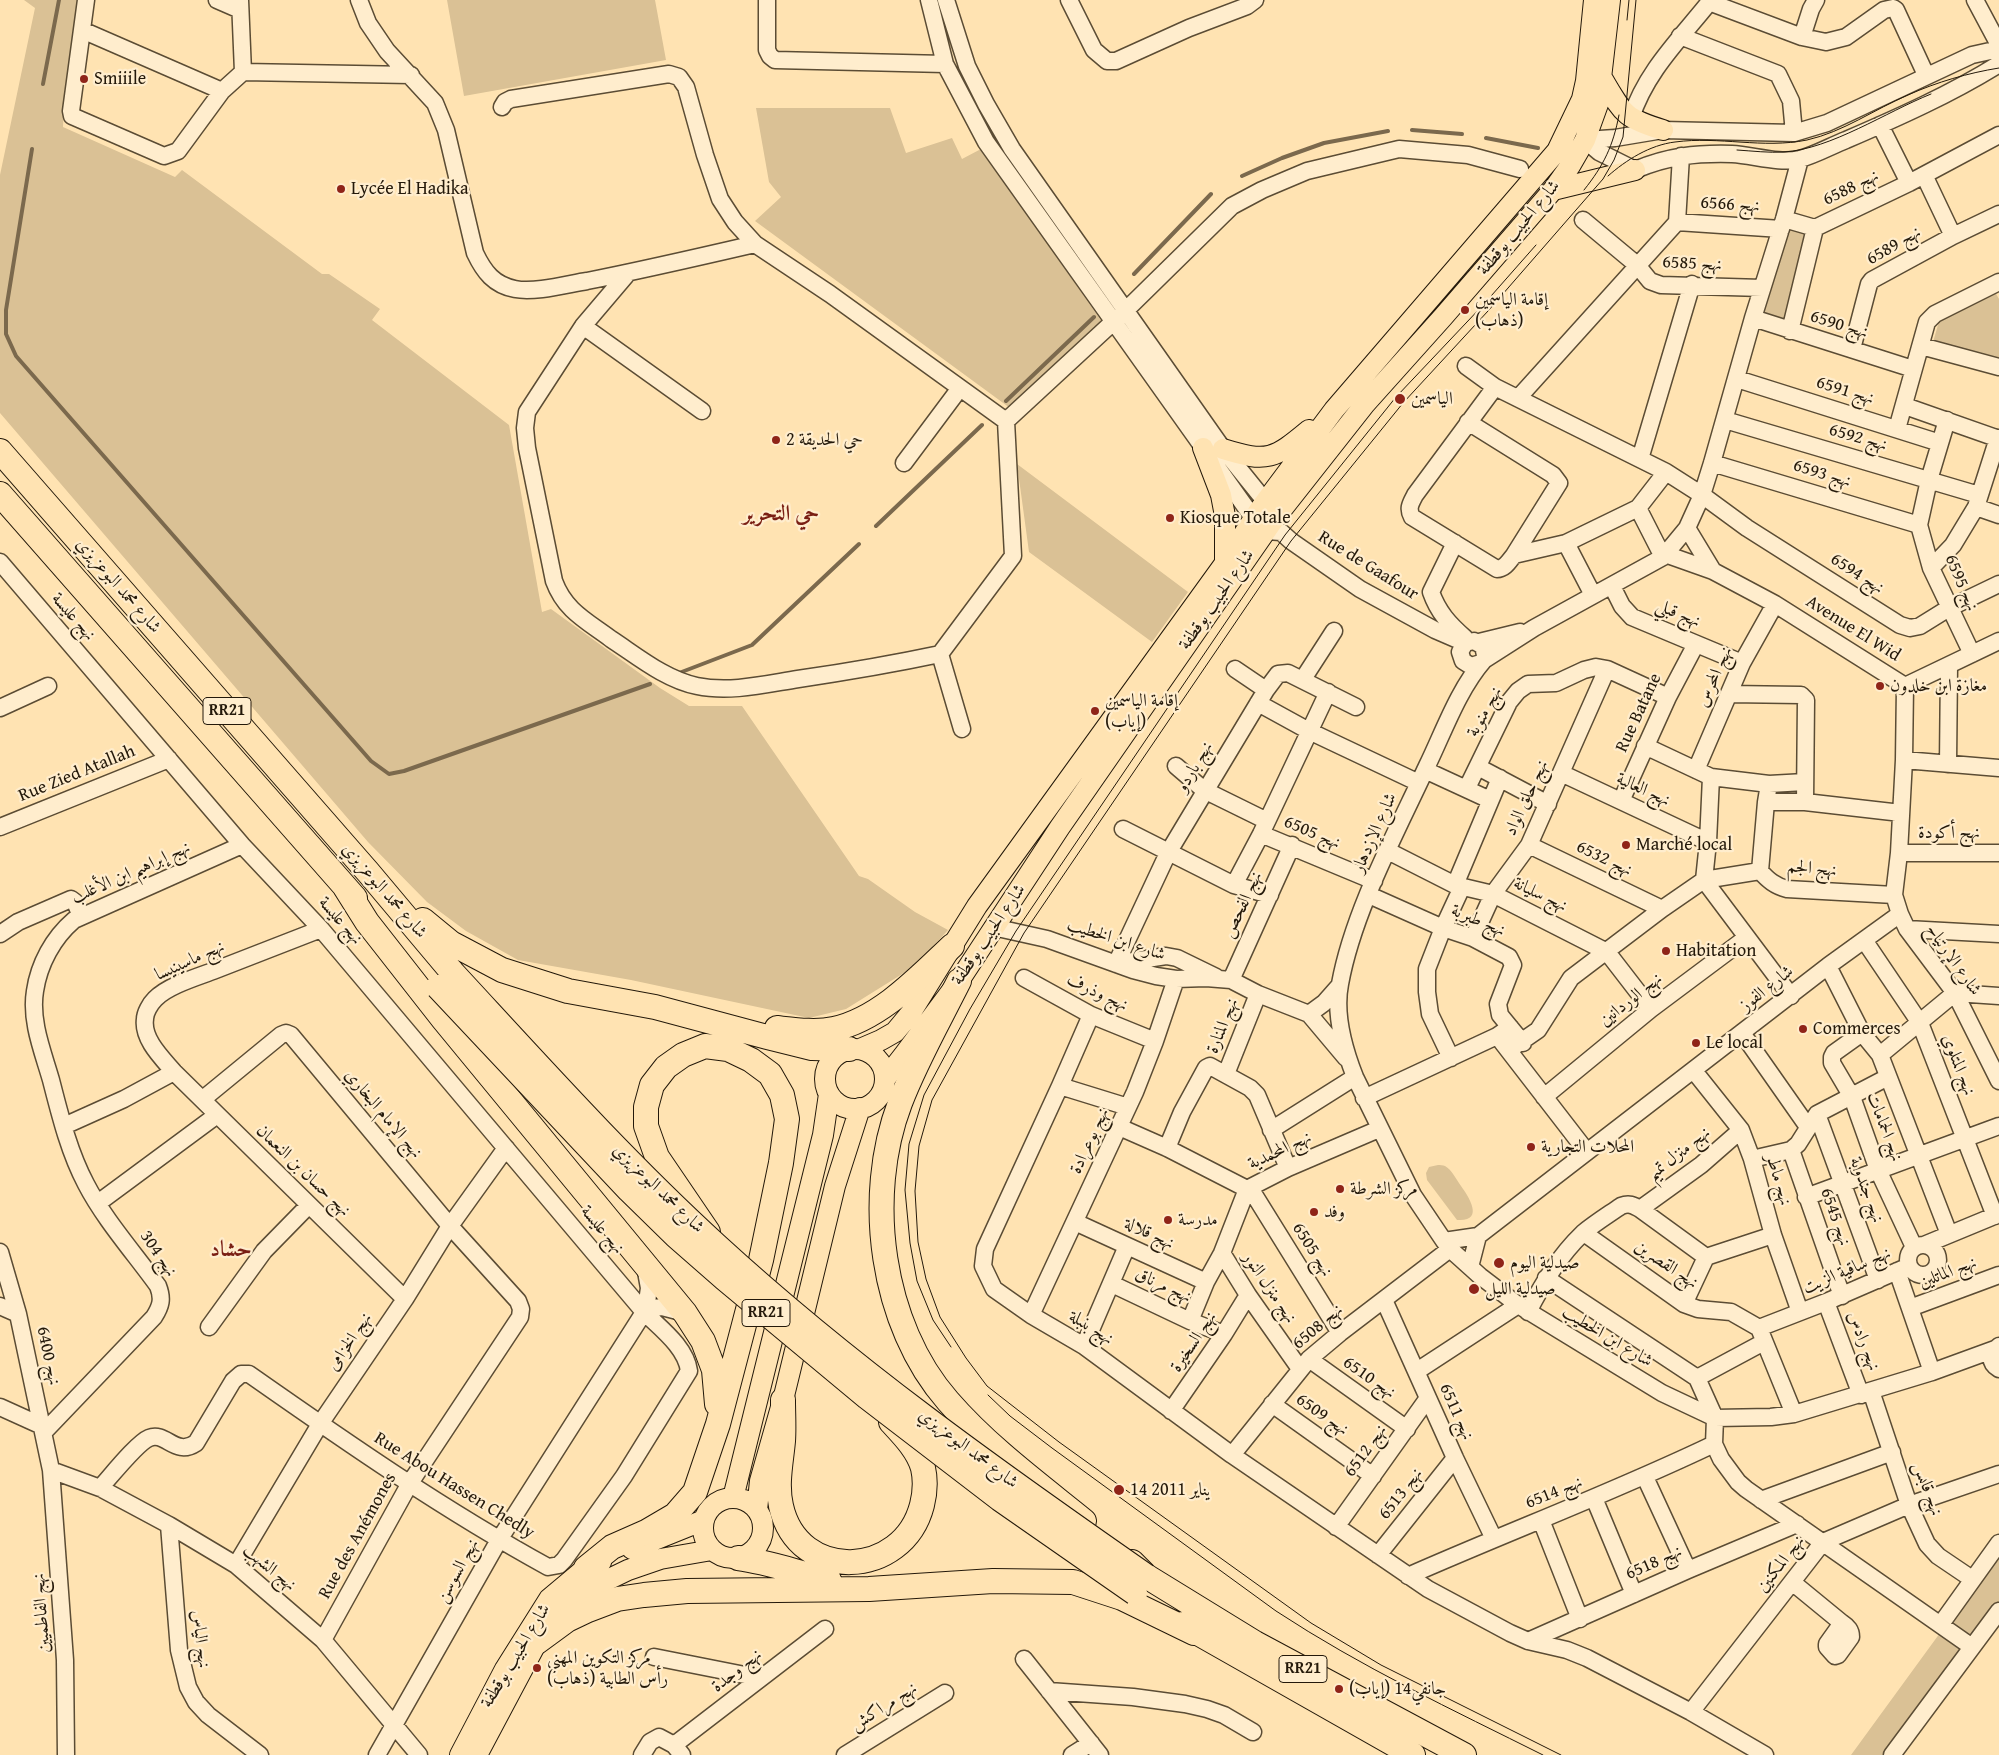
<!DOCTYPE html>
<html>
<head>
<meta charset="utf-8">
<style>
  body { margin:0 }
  canvas { display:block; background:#ffe3b2 }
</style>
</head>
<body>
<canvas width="1999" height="1755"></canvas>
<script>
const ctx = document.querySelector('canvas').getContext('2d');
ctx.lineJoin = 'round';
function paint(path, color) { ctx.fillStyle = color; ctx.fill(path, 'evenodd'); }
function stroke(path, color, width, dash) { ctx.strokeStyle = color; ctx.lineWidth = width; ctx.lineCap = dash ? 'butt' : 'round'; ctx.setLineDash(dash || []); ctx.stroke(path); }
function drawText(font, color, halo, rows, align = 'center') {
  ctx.font = font + ' "Gentium Book Plus",Amiri,serif'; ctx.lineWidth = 4.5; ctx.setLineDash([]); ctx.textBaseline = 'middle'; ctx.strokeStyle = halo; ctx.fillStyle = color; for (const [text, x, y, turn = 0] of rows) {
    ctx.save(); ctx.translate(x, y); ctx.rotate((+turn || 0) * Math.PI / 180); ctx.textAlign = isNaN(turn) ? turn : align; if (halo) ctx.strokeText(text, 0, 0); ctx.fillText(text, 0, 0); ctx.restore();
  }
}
const green = new Path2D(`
  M24 0H80L65 88 63 127 175 177 182 170 322 274H329L380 309 372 320 509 425 542 612 551 609 660 688 689 706H742L859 876 868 879 915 912 948 930 915 966 846 1009 809 1018 631 980 518 960 466 931 427 902 368 842 0 413V175L35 8Z
  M447 0H655L666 60 464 96Z
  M756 108H890L906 153 952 138 962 159 981 149 1102 322 1010 408 755 221 781 197 769 182Z
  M1792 219 1819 227 1793 325 1762 316Z
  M1995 292 1999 299V363L1933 342 1940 318Z
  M1017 464 1188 592 1152 642 1029 552Z
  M1438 1165C1440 1165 1443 1165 1445 1166 1452 1170 1456 1179 1461 1186 1469 1197 1485 1222 1457 1220L1427 1180 1426 1173 1429 1167Z
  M1999 1552V1602L1886 1755H1851Z`);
const stream = new Path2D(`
  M43 84 59 0
  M1412 130 1462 134
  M1486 138 1538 148
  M32 149 6 310V334L16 356 371 761 389 774 404 771 650 684
  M1242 176 1282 158 1324 143 1388 131
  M1134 274 1211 194
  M1006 401 1094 317
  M876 526 982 425
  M679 673 752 645 859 544`);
const minor = new Path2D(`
  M86 0 71 111 72 116 164 156 178 151 222 91 243 72 411 75
  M217 0 240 10
  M240 0 243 72
  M359 0 368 23 387 51 435 103 446 130 475 253C484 272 494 285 515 289 535 293 568 284 587 281 643 270 699 257 755 244
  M767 0V50L770 56 775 60 945 64
  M929 0 945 64 986 142 1254 519 1266 531 1281 532
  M946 0 967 66 986 104 1012 149 1223 449 1273 511
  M1069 0 1094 50 1107 61H1116L1189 28 1247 6 1255 0
  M1975 0 1999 45
  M1709 2 1802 37 1826 42 1846 37 1884 10 1893 8 1896 10 1926 75
  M82 30 222 91
  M1680 36 1778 74 1791 101 1794 133
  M1802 37 1811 9 1816 0
  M502 107 505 102 511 99 669 74 679 77 686 87 705 155 720 199 735 222 755 244 830 294 1006 421
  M1631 118C1646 71 1681 38 1711 0
  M1880 125 1909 183
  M1585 140 1599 152 1635 170C1668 156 1696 153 1732 154 1753 155 1779 164 1800 159 1815 155 1831 146 1846 140 1897 118 1951 94 1999 64
  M1585 140 1615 138 1663 130 1794 133 1827 123 1972 55 1999 49
  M1924 175 1953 236
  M1784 219 1815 228
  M1583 220 1637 265 1650 281 1661 285 1762 288
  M1677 222 1781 229
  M1815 228 1909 183 1999 135
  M628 273 583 326 527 412 525 428 527 448 554 581C565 611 587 621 611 639 637 656 666 680 697 686 730 693 766 684 798 679 846 672 893 664 940 654L1013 556 1006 421
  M1753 318 1913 369
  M583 326 702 411
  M1790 331 1815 228
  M1921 346 1999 367
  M1852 349 1869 284 1872 280 1953 236 1999 214
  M1466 366 1495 387 1666 472 1702 495 1747 528 1900 625 1910 628 1920 626 1949 608 1999 584
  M1737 379 1940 443
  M1519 397 1677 222 1681 156
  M1905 406 1999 439
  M1725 420 1979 495
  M1947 420 1929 480 1919 525 1931 568 1972 654
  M1006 421 1124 312 1232 206 1262 190 1307 171 1399 149 1468 155 1520 169
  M1468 422 1553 475 1559 483 1514 555C1509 561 1505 569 1497 569L1412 517C1407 508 1411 503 1415 495L1495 387
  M1897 429 1927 322 1935 314 1999 282
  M1640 459 1692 284
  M904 463 960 388
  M1712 463 1919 525
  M1976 507 1999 515
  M1638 508 1663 557
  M1687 528 1713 571
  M1281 532 1291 541 1360 589 1435 630 1465 643
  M1455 543 1431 592C1438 612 1449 624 1465 638
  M1566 543 1593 595
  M1665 554 1713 571 1775 604 1905 686 1999 641
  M1514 555 1566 543 1638 508 1666 472
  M0 562 242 845 321 929 644 1312C660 1328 686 1347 689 1371L624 1476 564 1560 559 1565 548 1567C444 1510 346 1442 249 1374H241L233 1381 196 1443C175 1457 166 1431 149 1438 137 1443 111 1476 100 1488
  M1931 568 1953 545 1976 507 1998 438
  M1612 586 1622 606 1632 617 1742 663
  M1479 642 1520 632
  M940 654 962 729
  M1484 660 1534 628 1663 557 1687 528 1702 495 1712 463 1753 318 1784 219 1800 159
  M1481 663 1471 666 1463 661 1460 652 1465 643 1474 641 1483 646 1485 655 1484 660C1458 690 1444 731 1427 766 1396 833 1353 912 1340 984 1334 1014 1344 1049 1355 1077L1413 1195 1444 1241 1450 1249 1480 1276 1518 1305 1662 1393 1715 1418 1771 1417 1794 1414 1932 1372 1995 1349
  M1235 669 1266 690
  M1303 679 1334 631
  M1905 686 1904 760 1899 853 1894 895 1900 914 1907 929 1955 993 1999 1081
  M1729 694 1801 695 1806 700 1805 802
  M1258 703 1309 731 1419 783
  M0 708 48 686
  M1645 746 1711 777 1708 842 1704 880 1791 996
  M1904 760 1999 768
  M1948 764 1949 666
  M1176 766 1204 790 1267 821
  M1478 767 1548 804
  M1425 770 1490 800
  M1696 770 1742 663 1775 604
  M1561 773 1708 842
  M1711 777 1769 784 1805 782
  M1769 784 1766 802 1760 871C1768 880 1775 886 1787 889L1894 895
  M1467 788 1509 702 1518 691 1528 684 1556 683 1584 670 1596 667 1607 669 1668 697
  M1621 801 1668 697 1696 644
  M1766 802H1805L1901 813
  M0 827 169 759
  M1123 829 1234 885 1270 895
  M1261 834 1374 881
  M1529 845 1662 909
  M1388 851 1455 885 1493 894 1607 952 1651 1009
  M1899 853H1999
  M1234 885 1261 834 1328 692
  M1455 885 1500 778
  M1369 895 1443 928 1473 938 1509 957 1513 965 1498 1004 1500 1015 1523 1043
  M993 927 1047 939 1133 970 1156 976 1176 979 1206 978 1231 980 1258 994 1309 1014 1346 1058
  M321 929C285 943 249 957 213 971 197 977 167 986 155 999 150 1004 145 1013 145 1019 142 1039 162 1058 174 1072L405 1299
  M1907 929 1999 934
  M0 934 18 922 71 899 75 902 81 916
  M1473 938 1493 894 1529 845 1607 669
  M1864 940 1920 1023 1995 1216
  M1121 963 1166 956 1177 958 1216 977
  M1116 964 1168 853 1266 690 1278 674 1288 673 1356 707
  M1828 966 1862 1033 1880 1055 1949 1234
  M1024 978 1091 1015 1155 1041
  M1231 980 1292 845
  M1309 1014 1324 1003 1339 986
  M1091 1015 1060 1086 985 1249 983 1266 994 1289 1031 1315 1084 1346 1232 1455 1428 1589 1510 1633 1528 1641 1567 1650 1587 1658 1691 1712 1765 1755
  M1742 1033 1808 1127
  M1862 1033 1834 1053 1832 1057V1063L1852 1097 1878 1170 1914 1247
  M1502 1042 1587 1152
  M1509 1050 1538 1030 1571 978 1662 909 1704 880 1760 871
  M1880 1055 1955 993 1999 996
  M1451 1058 1430 1014 1427 992V969L1443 928 1462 887
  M1694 1071 1741 1130 1752 1159 1773 1235 1800 1312
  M1226 1074 1258 994
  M1060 1086 1128 1107
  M1544 1097 1651 1009 1746 938
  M1364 1098 1497 1036 1510 1027
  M203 1099 281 1035 286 1033 291 1035 450 1226 518 1301 521 1309 520 1317 410 1483 323 1640
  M1817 1114 1878 1280
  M64 1126 124 1099 174 1072
  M1117 1126 1167 1148 1247 1189
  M1271 1130 1355 1077
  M1167 1148 1182 1112 1206 1068 1210 1066 1250 1088 1257 1095 1288 1168
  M1791 1150 1842 1296
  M1752 1159 1791 1150 1798 1144 1817 1114 1888 1077
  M1250 1188 1340 1333
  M1806 1197 1999 1126
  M98 1203 217 1115
  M1640 1209 1701 1165 1741 1130
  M1075 1222 1206 1282
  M1584 1233 1684 1304 1698 1309 1731 1312 1759 1328
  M1444 1241 1478 1236 1828 966 1900 914
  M1924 1245 1999 1214
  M1908 1260a15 15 0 1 1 30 0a15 15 0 1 1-30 0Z
  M0 1252 18 1314 51 1470 65 1660 66 1755
  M1222 1253 1248 1295 1300 1369
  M1470 1267 1478 1236
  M1897 1271 1932 1372
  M1546 1278 1697 1378 1715 1418 1714 1444 1721 1459 1738 1482 1746 1489 1972 1647
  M1112 1284 1190 1321 1224 1334
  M1384 1300 1455 1458 1494 1539
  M1826 1302 1861 1395
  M1684 1304 1706 1257 1773 1235
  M0 1306 18 1314
  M1910 1308 1999 1275
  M646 1309 662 1307 685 1313
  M1528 1312C1543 1283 1559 1256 1583 1233 1595 1223 1608 1215 1621 1206 1629 1203 1633 1205 1640 1209L1706 1257
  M1031 1315 1135 1092 1155 1041 1176 979
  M1190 1321 1206 1282 1222 1253 1247 1189 1288 1168 1379 1129
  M209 1327 264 1251 309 1205
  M1084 1346 1127 1246
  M1999 1346C1989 1353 1989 1363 1999 1369
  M1309 1359 1407 1429
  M1417 1371 1518 1305
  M1697 1378 1764 1342
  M1871 1391 1909 1505 1927 1544 1938 1556 1972 1579
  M1272 1404 1373 1476
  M0 1407 42 1426
  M1171 1411 1224 1334 1248 1295
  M1794 1414 1759 1328 1826 1302 1909 1266
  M44 1432 154 1317C161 1306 163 1299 158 1286 135 1254 104 1219 86 1184 69 1152 60 1115 51 1080 43 1052 30 1021 35 991 39 964 53 938 74 920L242 845
  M1232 1455 1309 1359 1340 1333 1450 1249
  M51 1470 100 1488 169 1525 236 1565 323 1640 419 1755
  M1645 1477 1688 1570
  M1594 1498 1634 1594
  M1761 1500 1892 1452
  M1541 1520 1580 1619
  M169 1525 179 1650 188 1687 196 1702 208 1715 260 1755
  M1336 1527 1428 1398
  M1378 1555 1455 1458
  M236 1565 320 1424 405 1299 450 1226 506 1148
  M1408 1576C1510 1531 1614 1492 1714 1444
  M1792 1582 1842 1623C1848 1627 1851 1630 1851 1637L1838 1655 1835 1656 1827 1647V1644L1842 1623
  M1941 1624 1999 1543
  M1528 1641 1688 1570 1797 1524
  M654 1657 760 1678
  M1024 1659 1100 1755
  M1049 1691 1133 1697 1185 1704 1207 1709 1224 1715 1253 1732
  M1691 1712 1823 1542 1909 1505 1999 1474
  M674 1745 825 1629
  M377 1755 499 1540 646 1309 649 1288 645 1266
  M642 1755 650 1742 659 1737 674 1745 682 1755
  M845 1755 945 1693
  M1072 1755 1091 1743
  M1892 1755 1999 1611`);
const major = new Path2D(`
  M1602 78C1623 113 1623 118 1663 130
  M1553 190 1635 170
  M1203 448 1221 495 1225 516V563
  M1223 449C1268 463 1274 459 1309 430
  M860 1049 881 1040 895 1032 910 1014 977 906 1225 563 1260 509 1334 410 1557 151 1582 99 1586 81 1594 0
  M825 1079a30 30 0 1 1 60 0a30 30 0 1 1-60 0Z
  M885 1079 903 1056 959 981 1060 827 1272 522 1365 404 1443 317 1553 190 1570 166 1585 140 1598 104 1610 0
  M733 1498 823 1135 829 1094
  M703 1528a30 30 0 1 1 60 0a30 30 0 1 1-60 0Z
  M757 1510 760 1481 783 1400 835 1186 860 1108
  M632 1549 704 1520
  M460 1755 505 1669 549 1599 586 1568 601 1562
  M477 1755 537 1642 572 1603 599 1584 628 1570 660 1559 712 1550`);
const highway = new Path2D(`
  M0 451 368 872 452 972
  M0 494 355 898
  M345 887 367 922 443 1019 685 1313 703 1341 714 1370 717 1404
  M423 920 451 943 502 970 568 991 655 1007 767 1037 812 1048 849 1049
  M959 981C939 1021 916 1061 900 1103 864 1197 881 1325 948 1401 987 1446 1037 1483 1084 1521
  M777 1028C795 1030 816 1033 834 1029 880 1019 919 977 952 946
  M783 1400C783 1414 784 1428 783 1441 781 1463 776 1484 781 1506 798 1583 903 1579 922 1505 925 1493 926 1481 923 1468 918 1450 903 1435 891 1422
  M738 1558C769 1562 798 1573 829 1580
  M1132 1562 1146 1576 1255 1643 1464 1755
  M586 1568 612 1547 646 1532 675 1515 695 1492 718 1424 761 1260 781 1163 787 1119 782 1095 770 1074 751 1060 728 1049 705 1046 683 1055 666 1067 652 1085 646 1107V1126L657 1157 708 1232
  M1182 1624 1413 1755
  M537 1642 567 1620 588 1610 617 1599 644 1595 687 1591 869 1589 993 1581 1073 1582 1122 1598 1194 1633`);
const tram = new Path2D(`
  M1627 20 1629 0
  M1737 150C1753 151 1769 153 1784 152 1831 149 1886 112 1931 94
  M1608 176C1626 160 1650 145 1675 142 1719 136 1763 149 1807 140 1843 132 1875 109 1908 95 1937 82 1968 73 1999 68
  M1584 190C1604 165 1613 146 1619 115
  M951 1347 933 1320 917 1281 910 1243 905 1190 909 1144 924 1095 970 1009 1016 931 1285 535 1396 397 1484 304 1536 245
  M988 1395 1010 1416 1052 1448 1276 1611C1361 1667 1453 1710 1543 1755
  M1561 1755 1381 1665 1311 1623 1059 1442 987 1386 966 1358 940 1317 926 1279 918 1242 915 1191 919 1146 932 1100 1024 933 1291 541 1403 403 1488 311 1603 179 1614 160 1623 137 1636 0`);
const highwayBridge = new Path2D(`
  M452 972C538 1065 623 1160 716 1245 850 1368 998 1473 1146 1576
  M438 987 629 1190 676 1236 724 1278 867 1397 1000 1499 1135 1593`);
const markers = [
  [84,79,5,"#8f2418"],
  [341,189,5,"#8f2418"],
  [1465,310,5,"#8f2418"],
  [1400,399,6,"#8f2418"],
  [776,440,5,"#8f2418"],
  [1170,518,5,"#8f2418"],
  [1880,686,5,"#8f2418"],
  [1095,711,5,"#8f2418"],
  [1626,845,5,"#8f2418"],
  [1666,951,5,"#8f2418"],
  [1803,1029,5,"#8f2418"],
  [1696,1043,5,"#8f2418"],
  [1531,1147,5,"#8f2418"],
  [1340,1189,5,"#8f2418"],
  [1314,1212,5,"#8f2418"],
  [1168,1220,5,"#8f2418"],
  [1499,1263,6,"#8f2418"],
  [1474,1289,6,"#8f2418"],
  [1119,1490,6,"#8f2418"],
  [537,1668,5,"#8f2418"],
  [1339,1689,5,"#8f2418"]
];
const shields = [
  [227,711,48],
  [766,1313,48],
  [1303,1669,48]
];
const shieldNames = [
  ["RR21",227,711],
  ["RR21",766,1313],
  ["RR21",1303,1669]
];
const poiNames = [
  ["Smiiile",94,79],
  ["Lycée El Hadika",351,189],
  ["إقامة الياسمين",1475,300],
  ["(ذهاب)",1475,321],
  ["الياسمين",1411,399],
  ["حي الحديقة 2",786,440],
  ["Kiosque Totale",1180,518],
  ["مغازة ابن خلدون",1890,686],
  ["إقامة الياسمين",1105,701],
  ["(إياب)",1105,722],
  ["Marché local",1636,845],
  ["Habitation",1676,951],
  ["Commerces",1813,1029],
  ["Le local",1706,1043],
  ["المحلات التجارية",1541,1147],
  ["مركز الشرطة",1350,1189],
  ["وفد",1324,1212],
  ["مدرسة",1178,1220],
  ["صيدلية اليوم",1510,1263],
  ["صيدلية الليل",1485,1289],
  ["14 يناير 2011",1130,1490],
  ["مركز التكوين المهني",547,1658],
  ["رأس الطابية (ذهاب)",547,1679],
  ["جانفي14 (إياب)",1349,1689]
];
const streetNames = [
  ["نهج 6588",1851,188,-26],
  ["نهج 6566",1730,205,4],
  ["شارع الحبيب بوقطفة",1519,228,-50],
  ["نهج 6589",1894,246,-30],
  ["نهج 6585",1692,264,3],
  ["نهج 6590",1839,325,17],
  ["نهج 6591",1845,391,17],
  ["نهج 6592",1858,438,16],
  ["نهج 6593",1822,474,17],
  ["Rue de Gaafour",1368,566,32],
  ["نهج 6594",1857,574,33],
  ["نهج 6595",1961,583,67],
  ["شارع محمد البوعزيزي",118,586,49],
  ["شارع الحبيب بوقطفة",1217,600,-55],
  ["نهج قبلي",1678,614,23],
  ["نهج عليسة",73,617,49],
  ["Avenue El Wid",1853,629,32],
  ["نهج المحرس",1715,677,-66],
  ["نهج منوبة",1485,712,-61],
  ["Rue Batane",1639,713,-65],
  ["نهج باردو",1195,767,-59],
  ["Rue Zied Atallah",77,774,-22],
  ["نهج العالية",1643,790,25],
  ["نهج حلق الواد",1527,798,-65],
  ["نهج 6505",1312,833,23],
  ["شارع الإزدهار",1375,833,-66],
  ["نهج أكودة",1949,833],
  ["نهج 6532",1604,859,26],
  ["نهج الجم",1812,869,6],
  ["نهج إبراهيم ابن الأغلب",131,873,-24],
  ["شارع محمد البوعزيزي",384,891,49],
  ["نهج سليانة",1540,895,26],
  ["نهج الفحص",1243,905,-65],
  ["نهج عليسة",340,921,49],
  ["نهج طبربة",1478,921,23],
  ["شارع الحبيب بوقطفة",989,935,-56],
  ["شارع ابن الخطيب",1116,940,18],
  ["شارع الإرتياح",1953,960,55],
  ["نهج ماسينيسا",190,961,-24],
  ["شارع الفوز",1767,989,-38],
  ["نهج وذرف",1097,993,25],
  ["نهج الوردانين",1631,1000,-38],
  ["نهج المنارة",1223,1026,-68],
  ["نهج المتلوي",1958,1065,69],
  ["نهج الإمام البخاري",383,1114,50],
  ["نهج الحمامات",1884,1127,69],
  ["نهج بوعرادة",1090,1141,-65],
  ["نهج المحمدية",1280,1151,-25],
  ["نهج منزل تميم",1679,1154,-38],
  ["نهج حسان بن النعمان",303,1171,44],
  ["نهج ماطر",1778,1180,74],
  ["شارع محمد البوعزيزي",658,1189,44],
  ["نهج جندوبة",1866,1190,70],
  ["نهج 6545",1835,1217,71],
  ["نهج عليسة",602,1230,50],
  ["نهج قلالة",1149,1234,25],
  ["نهج 6505",1312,1250,58],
  ["نهج 304",158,1254,56],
  ["نهج القصرين",1666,1265,34],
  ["نهج ساقية الزيت",1847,1271,-23],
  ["نهج الماتلين",1948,1273,-21],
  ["نهج مرناق",1163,1286,25],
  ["نهج منزل النور",1269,1288,56],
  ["نهج 6508",1318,1327,-40],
  ["نهج بنبلة",1091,1328,33],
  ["شارع ابن الخطيب",1607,1337,31],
  ["نهج رادس",1863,1341,69],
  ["نهج الخزامى",350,1342,-56],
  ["نهج السخيرة",1194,1342,-56],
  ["نهج 6400",48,1356,78],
  ["نهج 6510",1369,1378,35],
  ["نهج 6511",1456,1412,66],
  ["نهج 6509",1322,1415,35],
  ["شارع محمد البوعزيزي",968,1449,37],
  ["نهج 6512",1366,1451,-54],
  ["Rue Abou Hassen Chedly",454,1486,32],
  ["نهج قابس",1927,1489,70],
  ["نهج 6514",1554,1493,-22],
  ["نهج 6513",1401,1494,-52],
  ["Rue des Anémones",358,1536,-61],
  ["نهج 6518",1654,1563,-24],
  ["نهج المكنين",1781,1564,-52],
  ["نهج الشهب",269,1568,39],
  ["نهج السوسن",458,1571,-61],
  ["نهج الفاطميين",42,1613,-94],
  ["نهج الياس",200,1639,83],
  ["شارع الحبيب بوقطفة",516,1656,-59],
  ["نهج وجدة",737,1671,-38],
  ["نهج مراكش",884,1707,-32]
];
const districtNames = [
  ["حي التحرير",781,514],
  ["حشاد",231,1250]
];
paint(green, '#dac195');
stroke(stream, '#7b694d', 4);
stroke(minor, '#5b4c34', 19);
stroke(major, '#24190a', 22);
stroke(highway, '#24190a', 26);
stroke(minor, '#ffedcd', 16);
stroke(major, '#ffe3b2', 20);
stroke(highway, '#ffe3b2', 24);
stroke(tram, '#24190a', 1);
stroke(highwayBridge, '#24190a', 26, []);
stroke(highwayBridge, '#ffe3b2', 24);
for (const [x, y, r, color] of markers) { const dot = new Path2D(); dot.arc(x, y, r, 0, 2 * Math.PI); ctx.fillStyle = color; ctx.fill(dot); stroke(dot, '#ffedcd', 2); }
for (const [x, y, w] of shields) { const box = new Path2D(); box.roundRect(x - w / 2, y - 13.5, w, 27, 4); ctx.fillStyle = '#ffedcd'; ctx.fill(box); stroke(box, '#24190a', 1); }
drawText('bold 16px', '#24190a', null, shieldNames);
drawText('18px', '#24190a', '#ffedcd', poiNames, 'left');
drawText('18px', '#24190a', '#ffedcd', streetNames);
drawText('bold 22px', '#7a1f14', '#ffedcd', districtNames);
</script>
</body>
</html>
